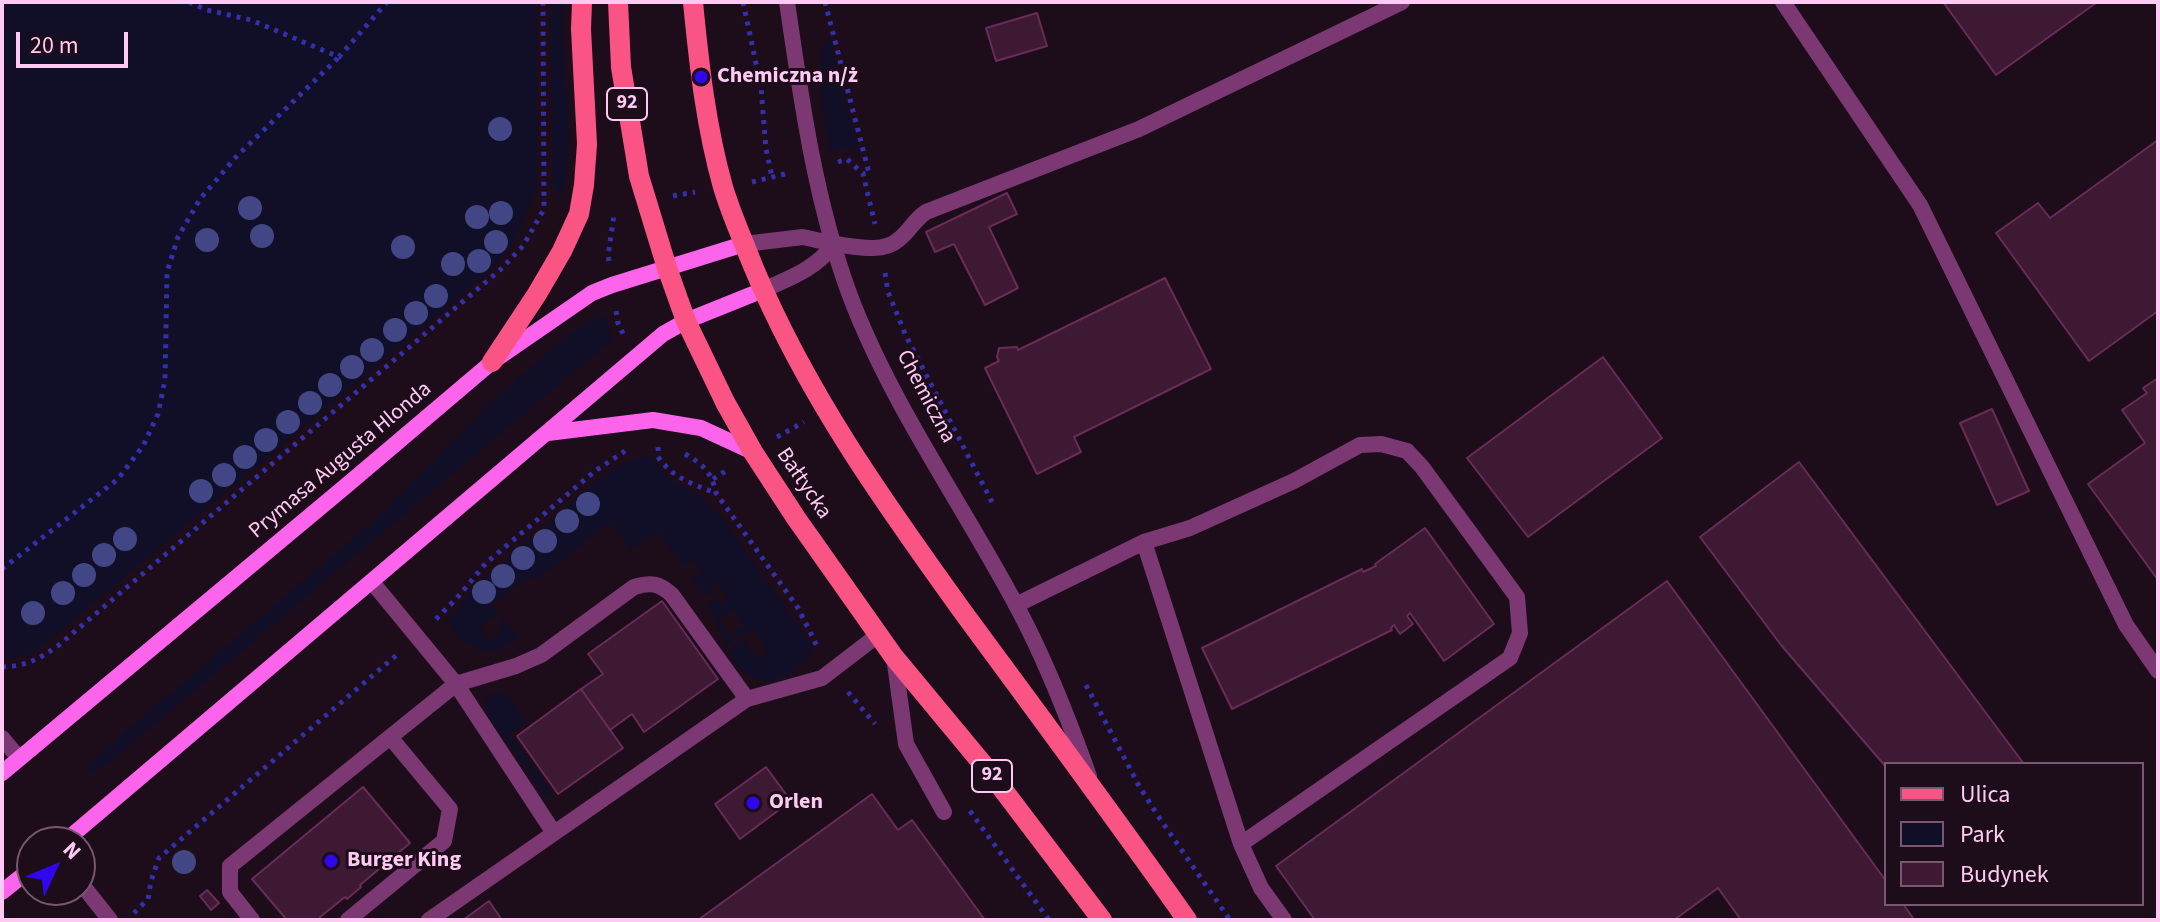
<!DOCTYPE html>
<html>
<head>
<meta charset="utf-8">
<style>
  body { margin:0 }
  #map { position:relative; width:2160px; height:922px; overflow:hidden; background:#1d0c19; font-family:"Source Sans 3",sans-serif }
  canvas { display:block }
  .frame { position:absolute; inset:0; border:4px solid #fecaf3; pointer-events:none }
  .legend { position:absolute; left:1884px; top:762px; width:260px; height:144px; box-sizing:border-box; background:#1d0c19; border:2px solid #775870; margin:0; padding:10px 14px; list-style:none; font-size:24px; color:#fecaf3 }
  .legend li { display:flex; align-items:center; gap:16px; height:40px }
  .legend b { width:40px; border:2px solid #775870 }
  .north { position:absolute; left:16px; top:826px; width:80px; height:80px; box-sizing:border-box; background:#1d0c19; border:2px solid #775870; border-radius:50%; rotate:46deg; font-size:22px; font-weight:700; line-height:32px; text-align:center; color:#fecaf3 }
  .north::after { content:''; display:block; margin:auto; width:28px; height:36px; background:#3006ed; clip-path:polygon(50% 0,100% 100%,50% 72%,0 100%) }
  .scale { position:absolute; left:16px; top:32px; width:112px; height:36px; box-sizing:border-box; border:4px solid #fecaf3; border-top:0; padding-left:10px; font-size:24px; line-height:28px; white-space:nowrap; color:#fecaf3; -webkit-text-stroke:6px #1d0c19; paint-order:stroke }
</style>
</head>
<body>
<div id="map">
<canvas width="2160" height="922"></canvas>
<div class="frame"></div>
<ul class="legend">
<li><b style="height:10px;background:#fa5485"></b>Ulica</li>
<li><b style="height:22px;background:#110f27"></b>Park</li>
<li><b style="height:22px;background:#3e1933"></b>Budynek</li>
</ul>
<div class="north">N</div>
<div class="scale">20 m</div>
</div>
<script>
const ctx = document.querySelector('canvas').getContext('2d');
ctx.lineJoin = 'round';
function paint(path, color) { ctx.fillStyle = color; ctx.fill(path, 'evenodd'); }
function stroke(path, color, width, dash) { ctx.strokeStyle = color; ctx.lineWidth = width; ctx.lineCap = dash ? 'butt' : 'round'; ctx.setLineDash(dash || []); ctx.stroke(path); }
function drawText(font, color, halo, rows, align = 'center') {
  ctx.font = font + ' "Source Sans 3",sans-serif'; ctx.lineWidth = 6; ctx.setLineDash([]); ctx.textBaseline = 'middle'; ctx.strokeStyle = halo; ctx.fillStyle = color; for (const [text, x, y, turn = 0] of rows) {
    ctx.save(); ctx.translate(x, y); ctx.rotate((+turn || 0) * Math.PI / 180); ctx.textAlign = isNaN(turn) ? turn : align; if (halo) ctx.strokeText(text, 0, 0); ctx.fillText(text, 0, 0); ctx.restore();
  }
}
const green = new Path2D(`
  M2 2H535L536 14 537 185 515 242 490 271 42 646C29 654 17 660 2 659Z
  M550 2H563C560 66 577 133 562 196L556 192 553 185Z
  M829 37 860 157H858L856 153 849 148 831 151C826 120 810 63 829 37Z
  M605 314 612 340 110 762 95 772H88L87 769 101 752 375 520 491 402 575 329Z
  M649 455 667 477 693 491 720 515 814 649C789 685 752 696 728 651L744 640 756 659 768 651 753 628 737 639 734 633 744 625 733 609 719 619 734 641 726 646 709 603 717 598 721 605 729 600 716 581 709 585 712 592 705 597 693 580 702 573 692 560 682 566 658 531 631 550 610 523 535 580 530 576 492 604 498 613 480 627 490 642 505 630 498 620 502 617 517 637C492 662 464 648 447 622 459 611 466 597 476 585L605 474 631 460Z
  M498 692 507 695 527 722 510 734 552 794 547 798 485 712V702L490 694Z`);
const building = new Path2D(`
  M1943 2H2095L2096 3 1996 75Z
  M1037 13 1047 46 996 61 986 28Z
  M2158 140V311L2089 361 1996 233 2038 203 2050 218Z
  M1007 193 1017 214 989 227 1018 288 985 305 954 244 935 252 926 232Z
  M1165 278 1211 369 1074 437 1081 452 1037 474 985 368 999 361 997 357 999 348 1017 347 1018 350Z
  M1603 357 1662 438 1528 537 1467 458Z
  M2158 378V580L2088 484 2145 443 2122 410 2147 393 2143 388Z
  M1992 409 2029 491 1997 505 1960 423Z
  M1799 462 2024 764H1886V767L1781 645 1700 537Z
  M1425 528 1494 624 1444 661 1410 613 1407 616 1413 624 1400 634 1394 625 1391 628 1392 630 1232 709 1202 648 1362 569 1363 572 1376 566 1375 564Z
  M1667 581 1886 881V904H1903L1913 918 1911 920H1741L1718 888 1674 920H1315L1276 866Z
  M662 601 718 679 644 732 632 714 610 730 581 689 603 674 588 654Z
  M581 689 623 748 558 794 517 736Z
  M766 767 791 801 740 839 715 804Z
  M363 787 410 843 360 885 361 887 347 899 345 897 320 917 321 920H287L252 879Z
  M872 794 898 830 912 820 985 920H698Z
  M207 890 219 903 211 910 200 896Z
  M489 901 502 920H463Z`);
const path = new Path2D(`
  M189 2 207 10 251 20 339 57 387 2
  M743 2 761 87 766 149 772 177
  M825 2 869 173 863 174
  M838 162 847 159 863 174 875 224
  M752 182 789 173
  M673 196 695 192
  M609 261 608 256 614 215
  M885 273 888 292 906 336 992 502
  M616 311 618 323 624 336
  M777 437 804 422
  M658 447V457C673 478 692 484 716 493
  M685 454C703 464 712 473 716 493L798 608 818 648
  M713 479 729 469
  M2 569 118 479 143 446 158 414 165 380 167 272 178 237 200 199 236 157 339 57
  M436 619 457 598 486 563 595 471 625 451
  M2 667C27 666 39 659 59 645L500 270 523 246 544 209 543 2
  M1086 685 1138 784 1158 816 1230 920
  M848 692 875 724
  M970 811 1049 920
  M134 913 148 899 151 881 159 858 399 653`);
const lane = new Path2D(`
  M1783 2 1920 205 2126 625 2158 671
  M834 244C853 246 882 254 898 240 909 232 914 220 926 212L1139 129 1402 2
  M372 582 456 684 554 833
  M1016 605 1144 542 1190 528 1294 481 1360 445 1381 444 1407 451 1422 467 1517 597 1520 633 1510 658 1241 844 1144 542
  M894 657 906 744 944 812
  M2 738 19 758
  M1241 844 1261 888 1284 920
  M80 882 110 920
  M252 920 230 892V866L456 684 516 666 541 655 634 587C651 582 659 583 672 595L747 699
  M348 920 444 841 450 809 390 737
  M429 920 747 699 822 678 878 635`);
const street = new Path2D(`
  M787 2C801 99 815 200 849 293 890 403 960 500 1015 603 1045 658 1068 717 1089 776
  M744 244 803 237 834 244
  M763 290C790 278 816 269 834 244`);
const secondary = new Path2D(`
  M548 433 653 420 701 428 753 452
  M2 773 347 485 492 362 592 293 612 285 744 244
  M64 842 663 334 686 321 763 290
  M2 892 32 868`);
const primary = new Path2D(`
  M618 2 621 67 639 176 667 268 686 321 725 402 753 452 796 518 894 657 991 774 1102 920
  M693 2C699 64 706 127 723 187 731 214 743 240 753 266 806 393 883 501 963 612 1038 714 1114 816 1187 920
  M492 362 537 294 562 251 579 214 584 185 587 144 581 29 582 2`);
const trees = [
  [500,129],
  [250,208],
  [501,213],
  [477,217],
  [262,236],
  [207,240],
  [496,242],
  [403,247],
  [479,261],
  [453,264],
  [436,296],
  [416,313],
  [395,330],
  [372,350],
  [352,367],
  [330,385],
  [310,403],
  [288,422],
  [266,440],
  [245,457],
  [224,475],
  [201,491],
  [588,504],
  [567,521],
  [125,539],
  [545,541],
  [104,555],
  [523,558],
  [84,575],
  [503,576],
  [484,592],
  [63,593],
  [33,613],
  [184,862]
];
const markers = [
  [701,77,8,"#3006ed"],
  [753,803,8,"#3006ed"],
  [331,861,8,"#3006ed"]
];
const shields = [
  [627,104,40],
  [992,776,40]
];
const shieldNames = [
  ["92",627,104],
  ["92",992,776]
];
const poiNames = [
  ["Chemiczna n/ż",717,77],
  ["Orlen",769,803],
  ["Burger King",347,861]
];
const streetNames = [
  ["Chemiczna",925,397,62],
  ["Prymasa Augusta Hlonda",341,461,-40],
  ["Bałtycka",803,484,56]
];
paint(green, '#110f27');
paint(building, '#3e1933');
stroke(building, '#692b58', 2);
stroke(path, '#3330ab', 5, [4, 6]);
stroke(lane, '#7b3873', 16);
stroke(street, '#7b3873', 16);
stroke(secondary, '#fb64eb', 16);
stroke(primary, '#fa5485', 20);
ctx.fillStyle = '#424685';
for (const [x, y] of trees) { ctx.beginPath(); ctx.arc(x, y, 12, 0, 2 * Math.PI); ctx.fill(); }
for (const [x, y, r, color] of markers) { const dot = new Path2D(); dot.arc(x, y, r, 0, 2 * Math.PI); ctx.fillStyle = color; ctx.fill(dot); stroke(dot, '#1d0c19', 3); }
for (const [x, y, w] of shields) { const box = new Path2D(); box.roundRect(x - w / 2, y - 16, w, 32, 6); ctx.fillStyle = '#1d0c19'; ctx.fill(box); stroke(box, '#fecaf3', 2); }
drawText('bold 20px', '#fecaf3', null, shieldNames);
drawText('bold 22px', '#fecaf3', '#1d0c19', poiNames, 'left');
drawText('22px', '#fecaf3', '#1d0c19', streetNames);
</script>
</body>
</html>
